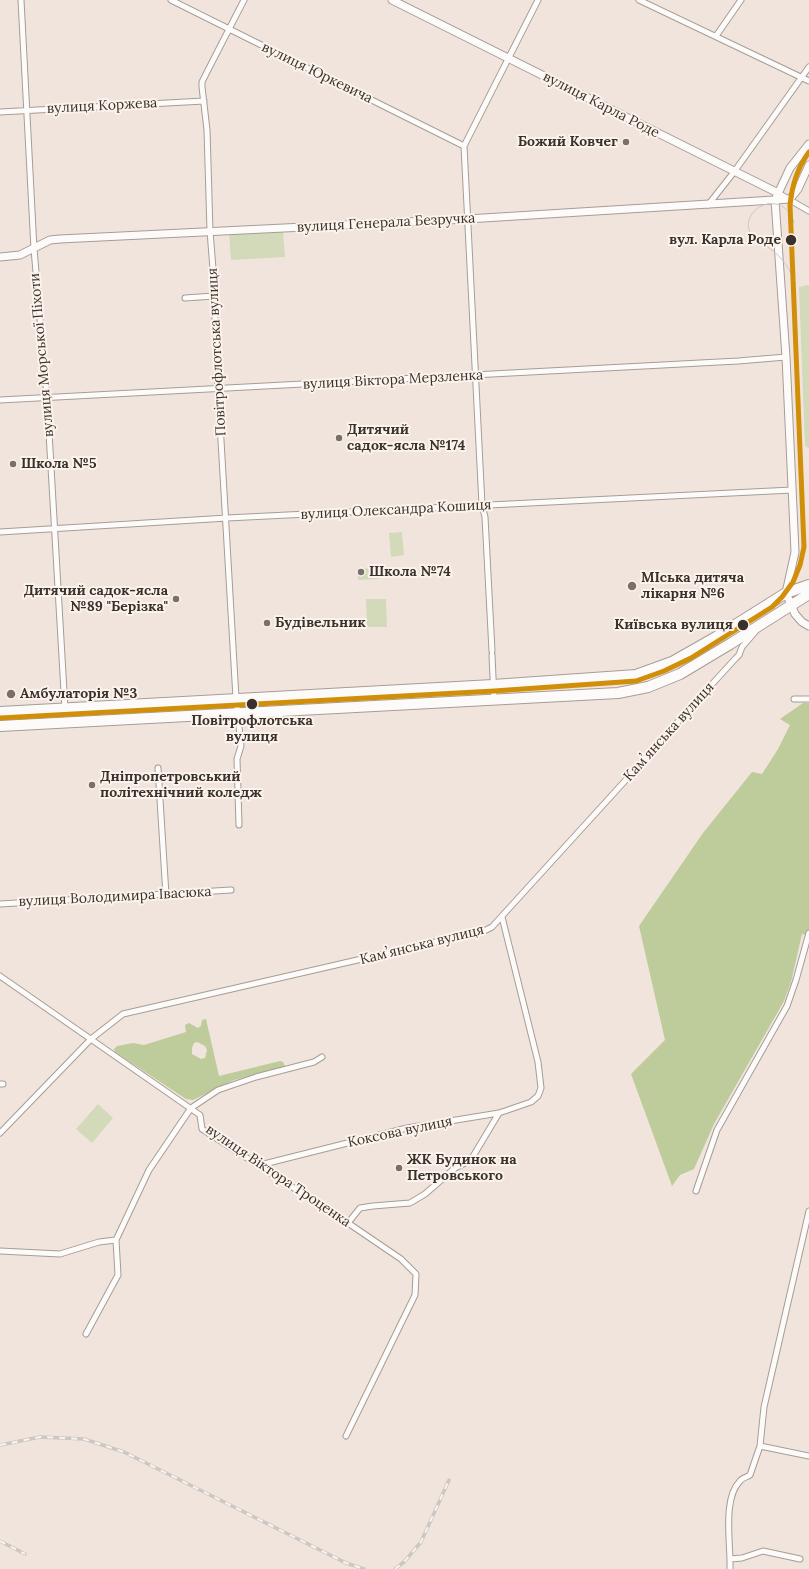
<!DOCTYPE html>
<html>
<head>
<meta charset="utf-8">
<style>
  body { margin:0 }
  canvas { display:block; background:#f1e4dc }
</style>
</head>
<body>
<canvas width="809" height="1569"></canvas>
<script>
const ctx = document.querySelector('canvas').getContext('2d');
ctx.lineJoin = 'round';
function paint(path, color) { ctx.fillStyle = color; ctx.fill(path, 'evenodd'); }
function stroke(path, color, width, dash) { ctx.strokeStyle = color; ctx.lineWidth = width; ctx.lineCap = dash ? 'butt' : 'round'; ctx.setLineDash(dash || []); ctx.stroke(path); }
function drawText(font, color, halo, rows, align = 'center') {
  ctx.font = font + ' Lora,serif'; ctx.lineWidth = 4; ctx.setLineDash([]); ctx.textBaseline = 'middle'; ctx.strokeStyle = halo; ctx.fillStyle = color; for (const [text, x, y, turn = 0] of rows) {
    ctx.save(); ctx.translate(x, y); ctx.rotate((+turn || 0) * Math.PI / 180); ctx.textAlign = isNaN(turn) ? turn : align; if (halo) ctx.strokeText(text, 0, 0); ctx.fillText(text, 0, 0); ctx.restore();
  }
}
const green = new Path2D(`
  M283 231 285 257 231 260 229 233Z
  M807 285 809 286V448L805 446 799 287Z
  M402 532 404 555 391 557 389 533Z
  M378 568 379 579 358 580 357 569Z
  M366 599H386L387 627H367Z
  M98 1104 113 1118 92 1143 76 1129Z`);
const forest = new Path2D(`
  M803 703H809V936L802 934 791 982 784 1001 714 1124 694 1169 680 1175 672 1186 631 1074 665 1040 639 926 703 833 752 772 762 774 778 749 790 725 780 719Z
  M206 1019 219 1076 280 1061 283 1062 285 1066 283 1068 234 1080 193 1100 186 1099 115 1052 114 1049 117 1046 133 1043 144 1045 186 1032 185 1025 189 1023 198 1028 201 1026 202 1020ZM197 1042 205 1046 207 1050 205 1058 201 1059 192 1054V1048L194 1043Z`);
const street = new Path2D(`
  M21 0 34 249 47 398 65 709
  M171 0 464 146
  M639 0 809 81
  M716 36 741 0
  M0 112 204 101
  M778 193 809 211
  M708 205 734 172 809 67
  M185 298 214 296
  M0 400 738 361 786 357
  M0 532 227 518 792 490
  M492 651 485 517 482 505 464 146 538 0
  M492 655 494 700
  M794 699H809
  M158 768 166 895
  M239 825 237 759 241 746 236 698 218 389 213 269 210 231 207 130 202 87V82L207 72 244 0
  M0 904 231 890
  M0 976 200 1115 202 1129 348 1223 401 1259 416 1274 415 1295 346 1436
  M0 1084H3
  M0 1133 91 1039 123 1014 466 935 486 930 492 927 634 771 691 707 736 658 739 655 742 647 755 632
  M260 1165 407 1128 499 1113 531 1102 538 1096 541 1088 538 1062 502 917
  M696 1191 717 1130 787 1006 796 980 809 933
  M348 1223 360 1208 373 1206 410 1203 425 1194 455 1168 465 1163 472 1158 499 1113
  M0 1251 60 1254 99 1242 116 1240
  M86 1334 118 1275 116 1240 149 1170 191 1108 218 1090 256 1077 314 1062 322 1057
  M760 1446 809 1456
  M730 1559 742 1558 763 1551 800 1559
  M730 1569C731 1545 722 1499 740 1481 742 1478 747 1477 750 1475L760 1446 764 1407 809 1211`);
const secondary = new Path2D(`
  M392 0 778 193
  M809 144 790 168 775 200 786 357 795 552 786 593 795 614 802 622 809 626
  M0 257 20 255 50 240 60 239 467 219 790 199 798 189 809 165`);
const highway = new Path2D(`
  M0 712 493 685 636 675 672 662 716 637 786 593 809 585
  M0 726 618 693 648 687 680 674 730 644 809 594`);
const tram = new Path2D(`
  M793 280C790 265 777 253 765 245 760 241 754 239 751 234 743 221 754 207 767 204 781 202 791 210 794 223`);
const rail = new Path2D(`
  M0 1445 40 1437 84 1439 124 1452 346 1563 364 1569
  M0 1541 25 1554
  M395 1569 404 1562 421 1542 449 1480`);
const tram1 = new Path2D(`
  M0 718 494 691 636 681 664 671 691 658 772 607 782 597 793 582 800 565 804 547 790 205C792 185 797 168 809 152`);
const markers = [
  [626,142,4,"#797069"],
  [791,240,6,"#39312b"],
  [339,438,4,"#797069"],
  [13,464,4,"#797069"],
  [361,572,4,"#797069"],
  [632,586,5,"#797069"],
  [176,599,4,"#797069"],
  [267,623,4,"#797069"],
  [743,625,6,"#39312b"],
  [11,694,5,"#797069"],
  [252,704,6,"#39312b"],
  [92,785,4,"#797069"],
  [399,1168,4,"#797069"]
];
const streetNames = [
  ["вулиця Юркевича",317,73,26],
  ["вулиця Карла Роде",601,105,27],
  ["вулиця Коржева",102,106,-3],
  ["вулиця Генерала Безручка",386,223,-3],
  ["Повітрофлотська вулиця",217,352,-93],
  ["вулиця Морської Піхоти",42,355,-95],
  ["вулиця Віктора Мерзленка",393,380,-3],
  ["вулиця Олександра Кошиця",396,510,-3],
  ["Камʼянська вулиця",669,732,-48],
  ["вулиця Володимира Івасюка",115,897,-3],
  ["Камʼянська вулиця",422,945,-14],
  ["Коксова вулиця",400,1132,-12],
  ["вулиця Віктора Троценка",278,1176,34]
];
const poiNames = [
  ["Божий Ковчег",618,142,"right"],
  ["Дитячий",347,430],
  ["садок-ясла №174",347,446],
  ["Школа №5",21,464],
  ["Школа №74",369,572],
  ["МІська дитяча",641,578],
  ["лікарня №6",641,594],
  ["Дитячий садок-ясла",168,591,"right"],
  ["№89 \"Берізка\"",168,607,"right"],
  ["Будівельник",275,623],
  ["Амбулаторія №3",20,694],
  ["Дніпропетровський",100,777],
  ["політехнічний коледж",100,793],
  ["ЖК Будинок на",407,1160],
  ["Петровського",407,1176]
];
const stopNames = [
  ["вул. Карла Роде",781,240],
  ["Київська вулиця",733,625],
  ["Повітрофлотська",252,721,"center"],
  ["вулиця",252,737,"center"]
];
paint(green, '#d2daba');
paint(forest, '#bdcc9a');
stroke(street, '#a69d97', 7);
stroke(secondary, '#a69d97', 9);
stroke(highway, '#a69d97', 12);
stroke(street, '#fdfbfa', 5);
stroke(secondary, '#fdfbfa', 7);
stroke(highway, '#fdfbfa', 10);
stroke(tram, '#cbc7c5', 1);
stroke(rail, '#cbc7c5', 3.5);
stroke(rail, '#fcf3ed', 2, [6]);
stroke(tram1, '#d18f09', 5);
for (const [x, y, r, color] of markers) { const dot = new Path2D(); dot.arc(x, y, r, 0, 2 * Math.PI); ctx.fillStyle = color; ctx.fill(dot); stroke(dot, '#fcf3ed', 1.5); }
drawText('14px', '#39312b', '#fcf3ed', streetNames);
drawText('bold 14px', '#39312b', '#fcf3ed', poiNames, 'left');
drawText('bold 14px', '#39312b', '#fcf3ed', stopNames, 'right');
</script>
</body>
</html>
